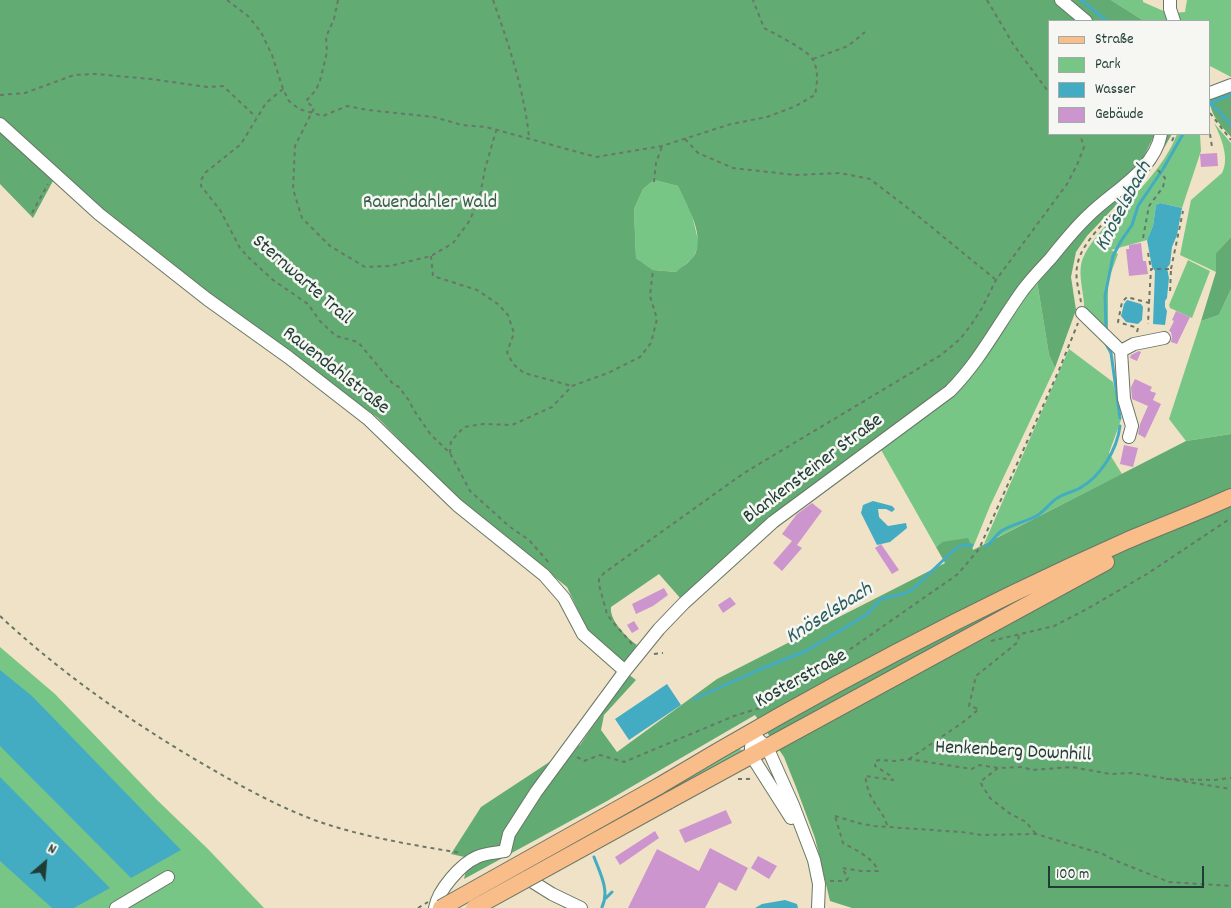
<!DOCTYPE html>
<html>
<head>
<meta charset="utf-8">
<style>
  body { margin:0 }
  #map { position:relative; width:1231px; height:908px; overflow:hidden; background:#f0e2c6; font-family:Dekko,sans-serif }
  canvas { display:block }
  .legend { position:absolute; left:1048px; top:20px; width:162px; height:115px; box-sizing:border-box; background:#f6f6f2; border:1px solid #a0aca6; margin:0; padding:6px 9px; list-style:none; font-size:15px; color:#1f3d34 }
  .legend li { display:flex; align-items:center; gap:10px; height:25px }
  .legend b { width:25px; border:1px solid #a0aca6 }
  .north { position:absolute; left:20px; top:838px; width:50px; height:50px; -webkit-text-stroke:4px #f6f6f2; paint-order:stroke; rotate:27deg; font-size:14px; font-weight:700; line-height:20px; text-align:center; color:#1f3d34 }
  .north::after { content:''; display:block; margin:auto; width:18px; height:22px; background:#1f3d34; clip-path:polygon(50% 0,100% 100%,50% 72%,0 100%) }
  .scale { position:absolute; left:1048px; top:866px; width:156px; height:22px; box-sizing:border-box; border:2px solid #1f3d34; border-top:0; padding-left:6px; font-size:15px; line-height:18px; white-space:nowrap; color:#1f3d34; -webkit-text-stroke:4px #f6f6f2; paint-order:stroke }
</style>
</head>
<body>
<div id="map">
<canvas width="1231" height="908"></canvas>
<ul class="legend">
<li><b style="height:6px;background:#f8bd89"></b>Straße</li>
<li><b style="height:14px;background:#78c686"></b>Park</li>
<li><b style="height:14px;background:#43acc2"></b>Wasser</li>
<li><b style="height:14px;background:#cc95ce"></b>Gebäude</li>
</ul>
<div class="north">N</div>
<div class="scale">100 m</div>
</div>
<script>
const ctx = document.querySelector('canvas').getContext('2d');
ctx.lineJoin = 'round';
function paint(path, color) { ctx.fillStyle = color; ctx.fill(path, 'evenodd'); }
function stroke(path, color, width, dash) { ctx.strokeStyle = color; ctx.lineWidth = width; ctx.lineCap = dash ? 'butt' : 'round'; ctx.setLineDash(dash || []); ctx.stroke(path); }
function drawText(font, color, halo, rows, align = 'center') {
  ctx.font = font + ' Dekko,sans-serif'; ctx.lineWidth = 5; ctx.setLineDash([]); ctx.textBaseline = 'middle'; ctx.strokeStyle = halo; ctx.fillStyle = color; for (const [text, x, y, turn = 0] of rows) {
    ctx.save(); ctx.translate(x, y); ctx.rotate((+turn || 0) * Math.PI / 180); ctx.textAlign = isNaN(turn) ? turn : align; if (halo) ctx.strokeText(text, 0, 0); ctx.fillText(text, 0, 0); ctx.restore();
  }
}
const green = new Path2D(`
  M1111 0H1143V2L1168 13 1172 21H1144Z
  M1187 0H1231V77L1210 66V21H1175L1171 13 1185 12Z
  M1214 123 1231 143V237L1216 253V272L1180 255 1191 200 1222 173C1230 158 1221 137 1214 123Z
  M1177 134H1200L1201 151 1182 208 1160 203 1156 205 1153 226 1147 240 1111 250 1118 254 1108 281V331L1084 314C1086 297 1076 274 1083 258 1089 244 1100 232 1110 221 1135 194 1164 168 1177 134Z
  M654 180 678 186 691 211 699 244 693 258 676 272 653 270 636 258 634 209 643 189Z
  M1188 260 1210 271 1192 318 1170 308 1169 305Z
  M1037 281 1049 355 1055 368 990 506 972 550 942 542 936 547 880 448 999 337Z
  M1231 289V434L1186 441 1169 419 1201 321 1219 315Z
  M1069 349 1113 382 1121 420 1109 453 1122 474 984 544Z
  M0 647 55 694 157 800 208 849 264 908H0Z
  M739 749 742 750 741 752 659 799 655 795 734 750Z`);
const forest = new Path2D(`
  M0 0H1111L1144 21H1050V134H1155L1140 164 1113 186 1086 212 957 377 934 400 681 599 659 574 611 607C609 620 627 638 637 645L625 662 600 645 588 631 567 587 458 500 378 418 100 212 0 119ZM654 180 678 186C687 205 706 237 694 256 690 262 681 267 676 272L653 270 636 258 634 209 643 189Z
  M1231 91V137C1221 125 1210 116 1210 99Z
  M0 128 54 179 33 218 0 184Z
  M1164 134H1172L1154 165 1087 236 1076 252 1071 277 1076 310 1055 368 1049 355 1037 281 1062 248 1123 191Z
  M1231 237V289L1219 315 1201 321 1216 272V253Z
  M1231 434V908H852L830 901 815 838 796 787 784 757 755 715 607 801 464 879 469 858 451 854 481 807 560 755 580 745 628 674 636 680 604 715 601 730 617 752 717 679 945 563 936 547 942 542 968 538 973 550 1186 441Z`);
const water = new Path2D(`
  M1160 203 1182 208 1177 235 1172 247 1170 264 1167 268 1169 278 1167 298 1165 301V307L1167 311 1165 325 1153 324 1155 271 1152 267 1147 240 1153 226 1156 205Z
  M1127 300 1141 304 1143 307 1142 320 1138 324 1126 322 1121 316 1124 304Z
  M873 501 892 506 895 509 892 512 886 509H878L879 517 888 526 906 523 907 528 890 542 877 545 861 513 863 505Z
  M0 670 32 696 181 850 131 878 0 746Z
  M667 684 681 705 629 740 615 719Z
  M0 777 110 888 74 908H52L0 861Z
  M785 900 797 904 798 908H755L762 904Z`);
const stream = new Path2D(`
  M1081 0 1107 21
  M1210 103 1231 95
  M1210 104 1218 110 1231 125
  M1106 329 1105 296 1113 256 1121 241 1132 225 1138 206 1163 169 1183 134
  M1106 344 1111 353 1120 418
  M986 546C993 542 994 537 1000 532 1011 524 1027 522 1038 515 1046 510 1051 501 1059 497 1065 493 1073 492 1080 488 1101 476 1117 450 1120 426
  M694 699 761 669 806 651 866 615 881 599 906 593 913 589 955 549 963 545H972
  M594 857C600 873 610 891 602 907
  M606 898 612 892`);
const building = new Path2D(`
  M1217 153 1218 166 1201 167 1200 154Z
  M1141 243 1143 261H1146L1148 274 1129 276 1126 249H1129V245Z
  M1176 311 1190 317 1177 344 1171 342 1172 337 1171 332 1169 331 1174 321 1172 320Z
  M1139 351 1141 352 1137 361 1130 358 1131 355Z
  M1135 379 1152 387 1150 391 1156 393 1153 400 1161 404 1145 438 1138 434 1140 424 1148 406 1132 399 1131 387Z
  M1124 445 1138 448 1133 467 1120 464Z
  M812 503 822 511 797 545 802 548 782 571 773 563 792 541 782 534 797 514Z
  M881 544 899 570 892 574 875 548Z
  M664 588 668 595 653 606 636 614 632 604Z
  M730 597 736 604 723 613 718 605Z
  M634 621 639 629 632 633 627 625Z
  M726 810 732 823 685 843 679 830Z
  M655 831 659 838 620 865 615 857Z
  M710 848 748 868 736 891 719 882 705 908H628L657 849 699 871Z
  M758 856 777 866 769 879 751 868Z`);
const path = new Path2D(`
  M227 0 248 16 261 32 272 55 283 89 289 101 299 109 323 116 347 106 368 110 434 117 462 125 486 127 596 157 662 146 731 124 767 117 796 106 815 95C817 84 819 71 813 60 808 50 775 34 764 28L753 0
  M338 0 334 19 326 37 327 52 320 81 316 90 306 101 314 108 295 146 293 189 302 218 330 246 365 267 390 266 431 256 453 243 468 223 479 201 485 169 496 131
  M493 0C509 45 524 90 529 137
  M987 0 1013 44 1050 94
  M813 59 848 46 865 32
  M283 89 266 103 241 144 206 172 201 180V186L220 210 240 248 249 258 273 280 308 304 319 320 336 336 358 342 393 384 399 387 410 402 413 409 431 435 450 453 470 491 510 527 529 540 550 564
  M0 95 25 93 74 75 95 74 151 79 207 87 223 86 256 117
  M1210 113 1231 140
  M1210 134 1212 147
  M685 139 698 153 733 168 795 175 840 173 870 179 913 212 995 279
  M1172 141 1175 134
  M654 182 656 163 662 146
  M32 213 48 184
  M1143 238 1149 206 1163 187 1165 178 1157 169
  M1148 253 1151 269
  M431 256 433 276 477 290 498 304 508 315 514 333 507 352 513 364 524 373 572 386
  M1171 269 1183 211
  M1081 302C1079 291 1075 278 1077 267 1080 242 1110 218 1126 199
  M1149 303 1151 269H1171L1170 293
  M1137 332 1138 328 1118 322 1122 302 1127 297 1149 303 1148 324
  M450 453 451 441 464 427 483 424 512 425 552 407 572 386 608 373 640 357 651 343 657 319 650 296 653 270
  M0 616C66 678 143 730 222 775 252 792 284 809 317 821 363 837 413 845 461 853
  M991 641 1054 626 1087 609 1147 574 1231 518
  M632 644 612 621 607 614 599 585V579L604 573 744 473 941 355 960 339 971 325 982 308 996 280 1067 184 1077 165 1084 147 1080 134
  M654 654 663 653
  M577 757 584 761 600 755 624 762 734 716 760 708 796 687 958 574 979 549 1059 370 1078 323
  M909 759 962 723 979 709 969 706 976 676 1018 642 1019 634
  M998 768 980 782 990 798 1009 813 1026 822 1036 834
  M738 779H749L752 776
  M1166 779 1214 780 1231 778
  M835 816 858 823 874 826 961 832 982 835 1036 834 1103 854 1114 860 1169 882 1231 886
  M887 825C884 815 878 809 873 800 868 793 867 785 865 776L893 780 891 776 875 766V761L880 760 896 761 908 759 972 769 979 765 998 768 1022 767 1032 770 1072 767 1110 774 1132 773 1231 789
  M830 881H846L848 878 842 868 861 871H878C874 858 854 849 843 843L835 816`);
const minor = new Path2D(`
  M1061 0 1086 21
  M1170 0V9L1174 21
  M1210 93 1231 85
  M0 124 99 214 207 299 288 357 368 419 457 505 544 575 564 598 583 634 625 671
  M1082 313 1121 351 1124 399 1132 426 1129 437
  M1121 351 1134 344 1164 338
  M751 733 767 747 793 805 814 860 819 884 818 908
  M751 747V755L791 818
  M505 851 509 834 536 792 625 671 659 629 684 603 773 522 950 391C980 361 999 323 1023 290 1032 278 1042 268 1051 258 1063 243 1075 228 1089 215 1113 191 1154 171 1161 134
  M520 874 552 894 581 908
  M116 908 168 877
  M435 908C438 890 461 864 477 857 485 853 496 853 505 851`);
const major = new Path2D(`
  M659 786C809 696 966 612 1126 541 1161 526 1196 513 1231 497
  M668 801 1106 562`);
const pathBridge = new Path2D(`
  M418 908 428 902`);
const majorBridge = new Path2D(`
  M441 908 659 786
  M474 908 668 801`);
const parkNames = [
  ["Rauendahler Wald",430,204]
];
const streetNames = [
  ["Sternwarte Trail",301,281,41],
  ["Rauendahlstraße",335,372,38],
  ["Blankensteiner Straße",814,470,-37],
  ["Kosterstraße",802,680,-29],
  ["Henkenberg Downhill",1013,753,3]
];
const waterNames = [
  ["Knöselsbach",1125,207,-62],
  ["Knöselsbach",830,615,-32]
];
paint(green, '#78c686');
paint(forest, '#62ab73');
paint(water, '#43acc2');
stroke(stream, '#43acc2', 3);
paint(building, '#cc95ce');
stroke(minor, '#687767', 14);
stroke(major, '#687767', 18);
stroke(path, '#687767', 2, [4, 4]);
stroke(minor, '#fff', 12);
stroke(major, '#f8bd89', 16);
stroke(majorBridge, '#687767', 18, []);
stroke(pathBridge, '#687767', 2, [4, 4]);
stroke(majorBridge, '#f8bd89', 16);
drawText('20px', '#355f48', '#f6f6f2', parkNames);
drawText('20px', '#1f3d34', '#f6f6f2', streetNames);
drawText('italic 21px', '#2a5e5f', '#f6f6f2', waterNames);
</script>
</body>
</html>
